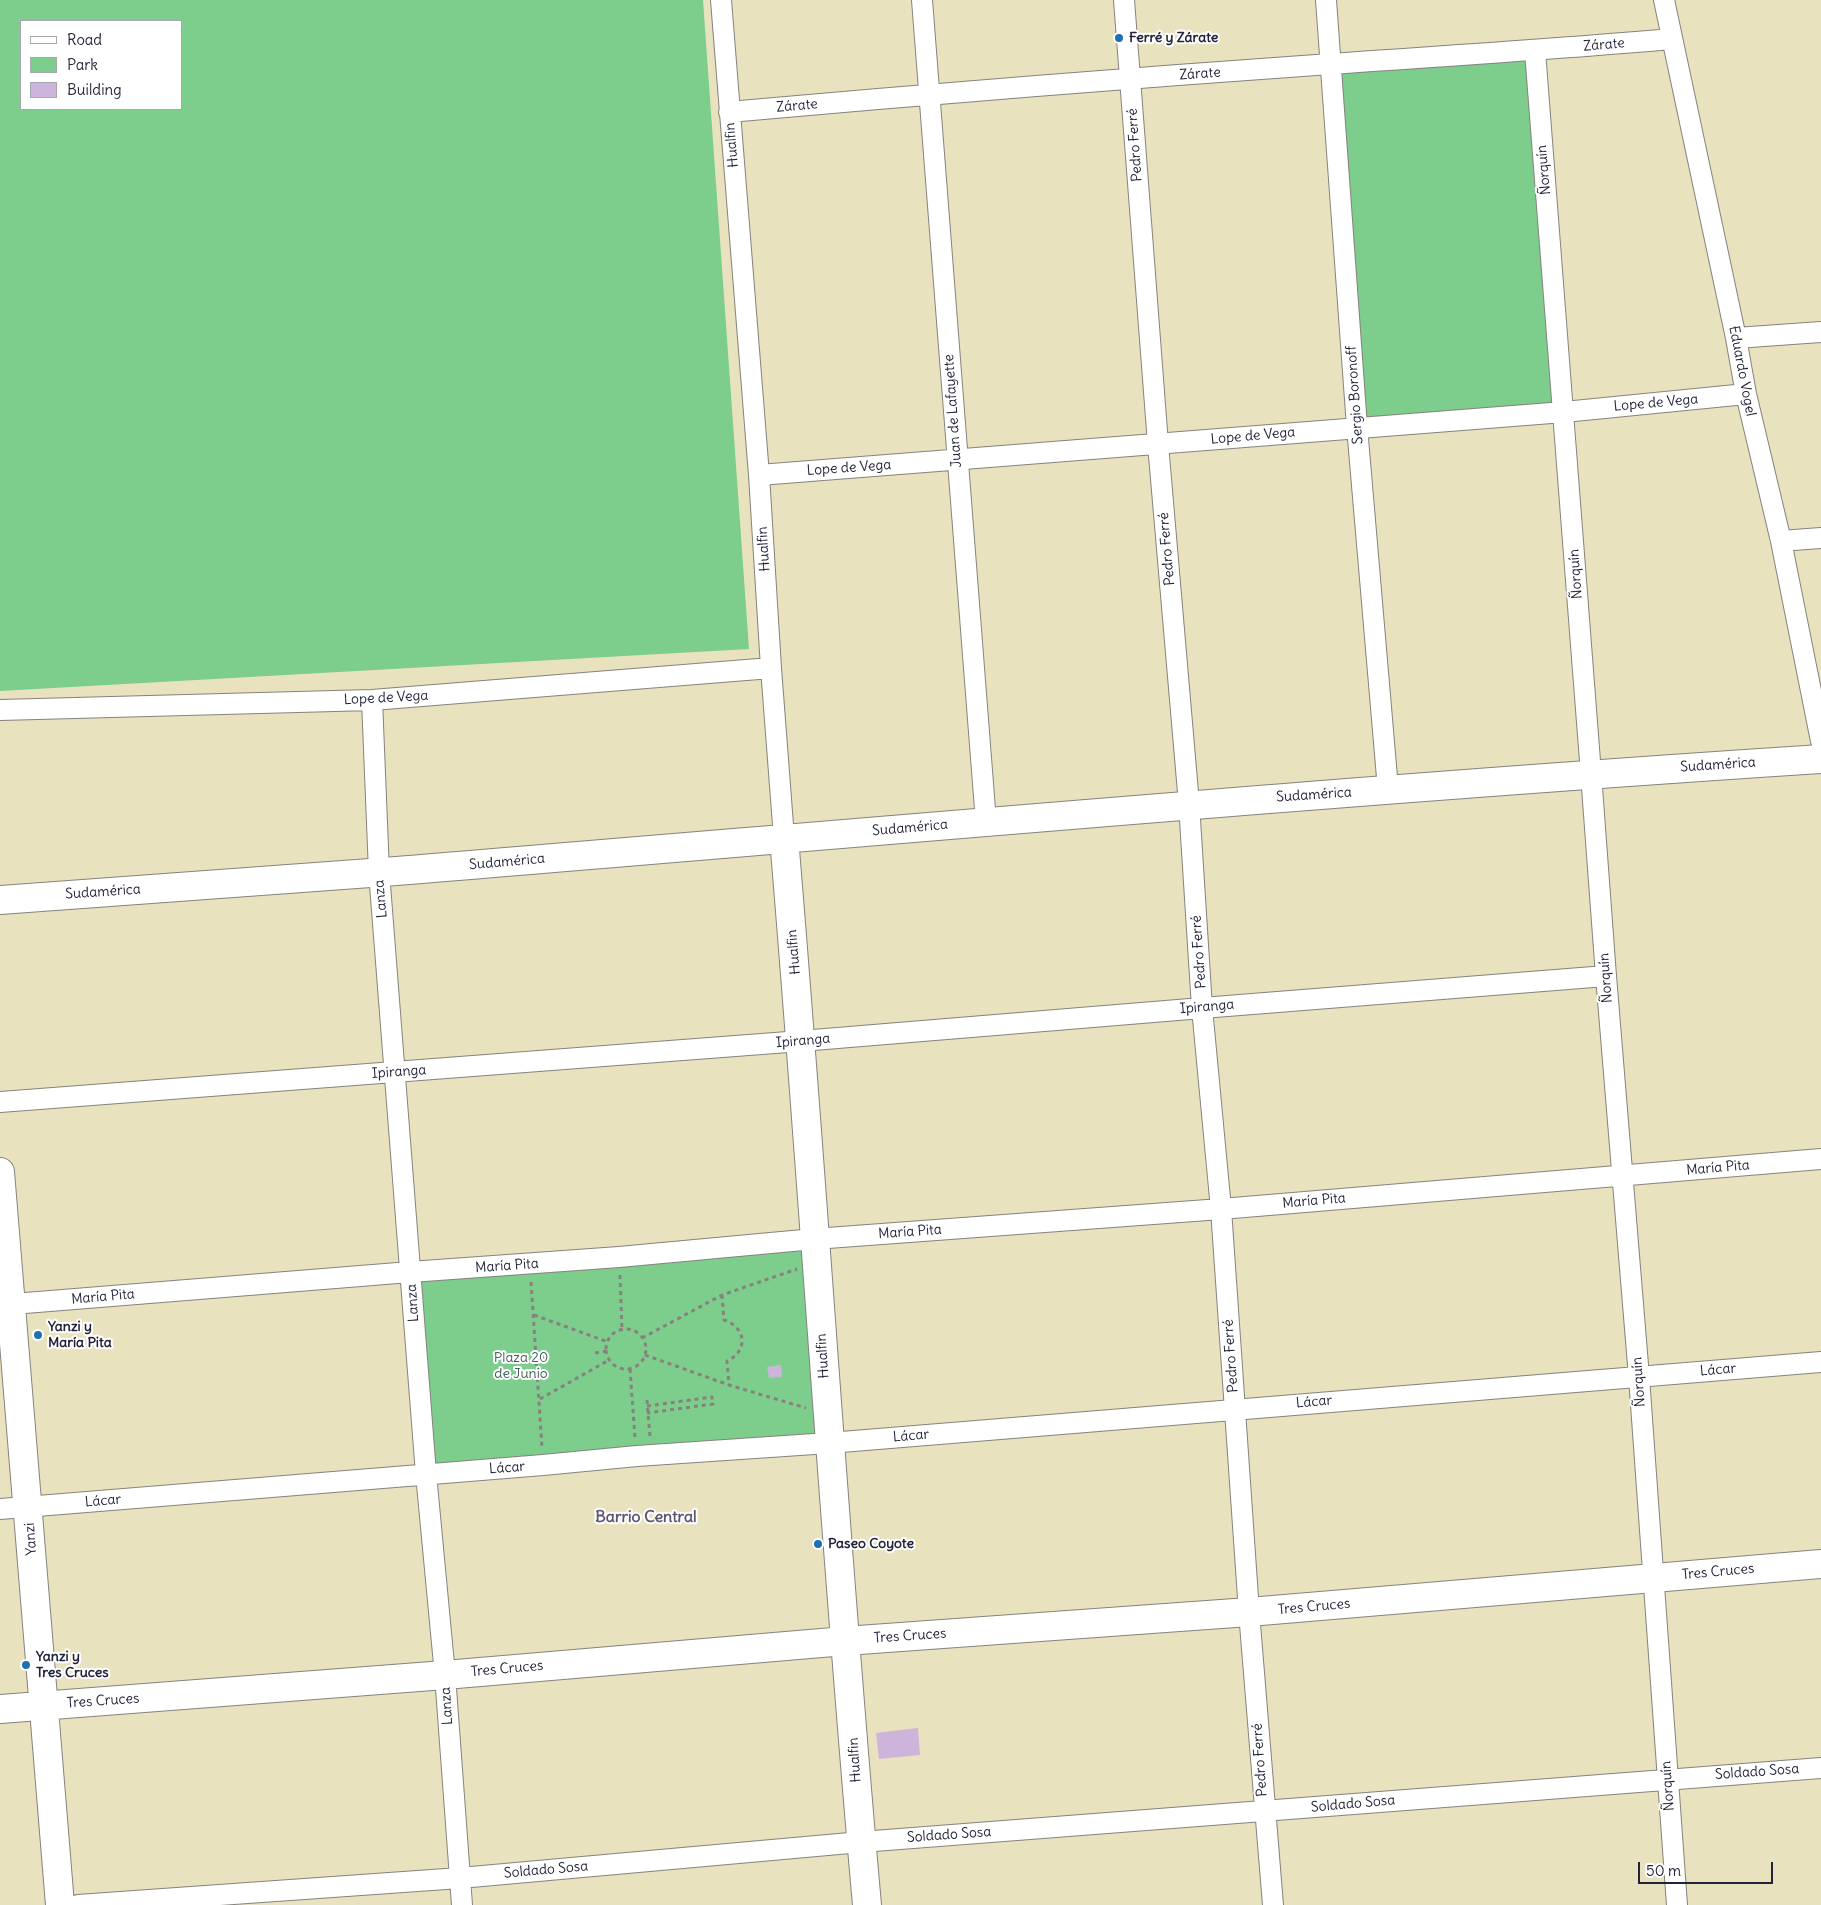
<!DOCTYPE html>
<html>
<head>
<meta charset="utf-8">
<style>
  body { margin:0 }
  #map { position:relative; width:1821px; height:1905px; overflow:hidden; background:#e9e2bf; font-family:Delius,sans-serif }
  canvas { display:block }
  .legend { position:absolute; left:20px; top:20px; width:162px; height:90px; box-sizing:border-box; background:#fff; border:1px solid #a7a7b1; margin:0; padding:6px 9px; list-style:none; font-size:15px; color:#22223b }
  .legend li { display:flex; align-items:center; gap:10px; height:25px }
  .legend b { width:25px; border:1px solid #a7a7b1 }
  .scale { position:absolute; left:1638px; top:1862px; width:135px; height:22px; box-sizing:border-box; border:2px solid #22223b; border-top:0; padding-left:6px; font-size:15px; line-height:18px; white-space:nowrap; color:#22223b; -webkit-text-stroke:4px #fff; paint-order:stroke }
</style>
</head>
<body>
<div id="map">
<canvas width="1821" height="1905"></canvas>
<ul class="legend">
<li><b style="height:6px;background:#fff"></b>Road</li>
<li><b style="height:14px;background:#7dcd8d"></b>Park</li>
<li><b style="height:14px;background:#cdb4db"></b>Building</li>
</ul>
<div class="scale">50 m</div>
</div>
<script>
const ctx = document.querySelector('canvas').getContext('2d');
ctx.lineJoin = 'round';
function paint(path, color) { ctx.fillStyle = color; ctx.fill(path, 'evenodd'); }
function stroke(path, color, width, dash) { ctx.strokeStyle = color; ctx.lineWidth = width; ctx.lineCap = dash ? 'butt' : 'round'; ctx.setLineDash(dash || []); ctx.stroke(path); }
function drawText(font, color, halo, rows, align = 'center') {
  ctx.font = font + ' Delius,sans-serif'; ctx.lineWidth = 4; ctx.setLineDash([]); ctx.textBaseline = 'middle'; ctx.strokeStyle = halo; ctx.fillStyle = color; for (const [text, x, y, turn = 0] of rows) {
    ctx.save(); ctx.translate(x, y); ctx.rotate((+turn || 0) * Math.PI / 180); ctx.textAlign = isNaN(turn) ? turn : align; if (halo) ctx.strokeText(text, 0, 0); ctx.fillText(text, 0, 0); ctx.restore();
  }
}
const green = new Path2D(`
  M0 0H703L749 649 0 691ZM21 21H181V109H21Z
  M1535 51 1564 412 1357 427 1330 64Z
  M814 1239 829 1443 426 1474 410 1272Z`);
const building = new Path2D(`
  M781 1365 782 1377 769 1378 767 1367Z
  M918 1728 920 1755 879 1759 876 1733Z`);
const path = new Path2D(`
  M620 1275 622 1330
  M531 1282 542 1448
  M722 1295 724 1320C746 1327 749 1351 727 1361L729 1385
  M534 1315 608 1342
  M606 1349a20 20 0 1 1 40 0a20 20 0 1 1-40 0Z
  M642 1338 722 1295 797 1269
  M595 1353 607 1351
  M645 1355 729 1385 806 1408
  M630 1369 635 1438
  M540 1399 609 1360
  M647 1400 650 1437
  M647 1406 712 1397 713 1404 647 1413`);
const street = new Path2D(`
  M721 0 759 475 771 668 784 838
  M922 0 986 822
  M1124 0 1158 444 1189 804 1202 1008 1221 1209 1249 1612 1273 1905
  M1326 0 1357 427 1388 789
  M1664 0 1736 338 1746 394 1781 541 1821 741
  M1535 51 1591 774 1606 976 1639 1377 1677 1905
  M729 112C930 94 1130 78 1330 64 1444 56 1558 49 1671 39
  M1736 338 1821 332
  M759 475 1564 412 1746 394
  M1781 541 1821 538
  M372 700 379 872 426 1474 445 1675 462 1905
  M0 710 372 700 771 668
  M0 1102 801 1041 1202 1008 1606 976
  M0 1305 410 1272 619 1257 814 1239 1221 1209 1821 1159
  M0 1509 543 1465 637 1456 829 1443 1821 1362
  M78 1905 460 1878 861 1842 1821 1768`);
const secondary = new Path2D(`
  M784 838C814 1194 835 1550 867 1905
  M0 900C128 891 256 882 384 872 863 833 1342 790 1821 759
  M0 1172 60 1905
  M0 1709 445 1675 845 1641 1249 1612 1821 1564`);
const markers = [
  [1119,38,5,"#1f6fb2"],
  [38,1335,5,"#1f6fb2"],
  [818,1544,5,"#1f6fb2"],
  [26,1665,5,"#1f6fb2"]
];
const poiNames = [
  ["Ferré y Zárate",1129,38],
  ["Yanzi y",48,1327],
  ["María Pita",48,1343],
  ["Paseo Coyote",828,1544],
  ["Yanzi y",36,1657],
  ["Tres Cruces",36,1673]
];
const streetNames = [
  ["Zárate",1604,45,-5],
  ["Zárate",1200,74,-4],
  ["Zárate",797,106,-5],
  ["Hualfin",732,145,-95],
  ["Pedro Ferré",1135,145,-94],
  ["Ñorquín",1544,170,-95],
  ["Eduardo Vogel",1742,371,79],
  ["Sergio Boronoff",1355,395,-94],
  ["Lope de Vega",1656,403,-5],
  ["Juan de Lafayette",953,411,-94],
  ["Lope de Vega",1253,436,-5],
  ["Lope de Vega",849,468,-4],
  ["Hualfin",764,549,-94],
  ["Pedro Ferré",1167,549,-95],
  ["Ñorquín",1576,574,-94],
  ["Lope de Vega",386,698,-3],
  ["Sudamérica",1718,765,-4],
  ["Sudamérica",1314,795,-4],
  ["Sudamérica",910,828,-5],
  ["Sudamérica",507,862,-5],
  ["Sudamérica",103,892,-4],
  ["Lanza",381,899,-95],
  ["Hualfin",794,952,-95],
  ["Pedro Ferré",1199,952,-94],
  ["Ñorquín",1606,978,-94],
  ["Ipiranga",1207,1007,-5],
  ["Ipiranga",803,1041,-5],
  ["Ipiranga",399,1072,-4],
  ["María Pita",1718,1168,-5],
  ["María Pita",1314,1201,-5],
  ["María Pita",910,1232,-4],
  ["María Pita",507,1266,-4],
  ["María Pita",103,1297,-5],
  ["Lanza",413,1303,-94],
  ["Hualfin",823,1356,-94],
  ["Pedro Ferré",1231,1356,-94],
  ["Lácar",1718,1370,-5],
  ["Ñorquín",1639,1382,-94],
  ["Lácar",1314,1402,-5],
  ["Lácar",911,1436,-5],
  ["Lácar",507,1468,-4],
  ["Lácar",103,1501,-5],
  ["Yanzi",31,1539,-94],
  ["Tres Cruces",1718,1572,-5],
  ["Tres Cruces",1314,1607,-5],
  ["Tres Cruces",910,1636,-4],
  ["Tres Cruces",507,1669,-5],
  ["Tres Cruces",103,1701,-4],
  ["Lanza",447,1706,-94],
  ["Hualfin",855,1760,-94],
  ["Pedro Ferré",1260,1760,-94],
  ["Soldado Sosa",1757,1772,-4],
  ["Ñorquín",1668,1786,-94],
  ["Soldado Sosa",1353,1804,-5],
  ["Soldado Sosa",949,1835,-4],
  ["Soldado Sosa",546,1870,-5]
];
const parkNames = [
  ["Plaza 20",521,1358],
  ["de Junio",521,1374]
];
const quarterNames = [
  ["Barrio Central",646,1517]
];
paint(green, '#7dcd8d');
paint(building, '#cdb4db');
stroke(street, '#86827d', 22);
stroke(secondary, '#86827d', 30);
stroke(path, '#86827d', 3, [4, 4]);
stroke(street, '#fff', 20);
stroke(secondary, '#fff', 28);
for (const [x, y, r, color] of markers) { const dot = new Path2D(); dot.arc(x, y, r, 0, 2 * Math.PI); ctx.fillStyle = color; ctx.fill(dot); stroke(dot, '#fff', 2); }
drawText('bold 14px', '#22223b', '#fff', poiNames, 'left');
drawText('14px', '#22223b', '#fff', streetNames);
drawText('14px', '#425e58', '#fff', parkNames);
drawText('bold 16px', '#5e5573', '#fff', quarterNames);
</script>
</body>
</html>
